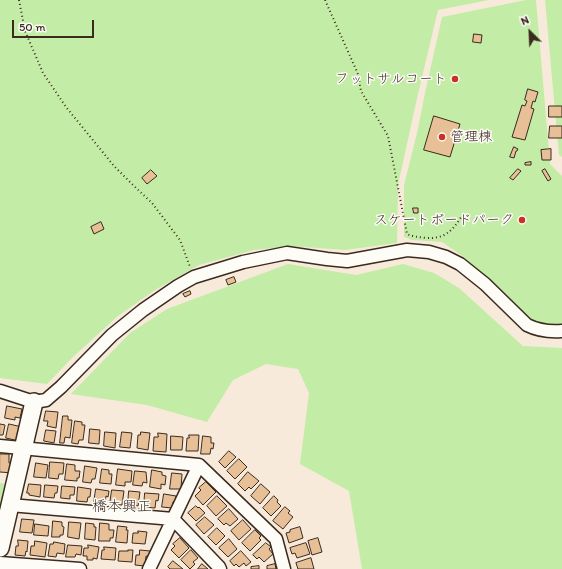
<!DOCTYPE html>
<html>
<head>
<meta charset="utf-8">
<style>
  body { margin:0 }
  #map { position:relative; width:562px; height:569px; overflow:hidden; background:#f7eada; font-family:Itim,sans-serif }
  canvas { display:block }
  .north { position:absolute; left:510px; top:12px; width:40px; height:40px; -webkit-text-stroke:3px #fdfcf7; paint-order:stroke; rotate:336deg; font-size:11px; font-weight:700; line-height:16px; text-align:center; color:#3b2a1e }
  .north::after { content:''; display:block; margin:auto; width:14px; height:18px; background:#3b2a1e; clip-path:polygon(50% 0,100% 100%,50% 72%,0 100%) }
  .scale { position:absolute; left:12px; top:20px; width:82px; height:18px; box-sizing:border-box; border:2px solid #3b2a1e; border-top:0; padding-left:5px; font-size:12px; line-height:14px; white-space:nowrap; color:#3b2a1e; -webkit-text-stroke:3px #fdfcf7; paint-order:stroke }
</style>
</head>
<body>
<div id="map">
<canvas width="562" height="569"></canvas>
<div class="north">N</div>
<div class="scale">50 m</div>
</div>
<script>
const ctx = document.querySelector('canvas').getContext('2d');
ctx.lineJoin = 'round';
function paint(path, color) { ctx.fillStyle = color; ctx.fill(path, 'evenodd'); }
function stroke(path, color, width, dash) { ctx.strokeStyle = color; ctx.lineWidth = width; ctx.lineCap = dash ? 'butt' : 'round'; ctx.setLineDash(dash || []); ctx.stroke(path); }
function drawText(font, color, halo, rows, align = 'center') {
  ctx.font = font + ' Itim,"Klee One",sans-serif'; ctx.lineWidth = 3; ctx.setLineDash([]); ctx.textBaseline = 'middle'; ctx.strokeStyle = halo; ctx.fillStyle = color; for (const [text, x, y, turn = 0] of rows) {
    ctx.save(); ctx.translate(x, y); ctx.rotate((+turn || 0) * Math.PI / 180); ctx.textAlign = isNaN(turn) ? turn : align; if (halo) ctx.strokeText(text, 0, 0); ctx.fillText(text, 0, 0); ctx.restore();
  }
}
const green = new Path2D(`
  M0 0H489L438 10 418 94 398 185 397 243 345 250 291 246 254 250 199 265 155 290 118 316 74 356 47 384 0 378Z
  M526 0H536L550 164 562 176V326C551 326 540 325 530 320L491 283 483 274 461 255 442 242 412 240 404 237V185L418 129 425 93 442 17Z
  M545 0H562V157L559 155Z
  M288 264 356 275 403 264 434 273 459 288 523 346 562 348V569H362L349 491 300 464 309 393 298 369 266 364 233 380 207 422 147 405 71 394 130 333 167 309Z
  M0 483 9 484 0 532Z`);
const building = new Path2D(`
  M474 34 482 35 481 43 473 42Z
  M528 89 538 92 535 102 533 101 531 108 534 109 525 140 512 137 522 105 525 106 527 101 525 100Z
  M549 106H562V117H549Z
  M434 116 460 124 450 157 424 150Z
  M550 126H562V138H549Z
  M514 147 518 149 517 151H516L514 158 510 157Z
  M551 149V160H542L541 150Z
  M531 162V165H525V163Z
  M518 169 521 171 513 180 510 178Z
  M545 169 551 179 548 181 542 171Z
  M151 170 157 176 147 184 142 178Z
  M413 208H418V213H414Z
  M101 222 104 229 94 234 91 227Z
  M234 277 236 282 228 285 226 280Z
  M190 291 191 294 185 297 183 294Z
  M7 406 22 409 20 418 15 417V420L5 418Z
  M46 411 58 412 56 428 47 426 48 421H44Z
  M63 416H68V420H72L70 438 65 437 64 443H60Z
  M75 421 82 422V425H85L83 440H79L78 444 72 443Z
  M0 424 5 425 3 435H0Z
  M9 424 22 427 19 441 6 438Z
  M90 429 100 430 99 444 89 443Z
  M46 430 56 431 54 443 44 441Z
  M105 432 116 433 115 448 104 446Z
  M122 432 132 433 130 448 120 447Z
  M141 432 150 433 148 450 137 448 138 435H140Z
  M158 433 167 434 166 452 153 451 154 437H158Z
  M189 435H199L198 451H186L187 438H189Z
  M171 436 183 437 182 450H171Z
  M203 436 211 437V443H214L213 449 211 448 210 454H201Z
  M229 451 236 457 225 468 219 462Z
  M0 454H9V463H14L13 473 0 472Z
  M239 459 247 467 235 479 227 471Z
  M50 462 64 463 63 474H59L58 479 49 478Z
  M36 463 48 465 46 478 34 477Z
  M67 464 75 465V471H80L79 478H77V481L65 480Z
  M85 466 97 468 95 479H92L91 483 83 482Z
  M102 469 109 470V474H112L111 484 100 483Z
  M118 469 132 471 131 482H125V486L116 485Z
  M152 470 162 472V475L166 476 165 485 161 484V489L150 487Z
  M135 471 146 472 147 483 143 482 142 486 133 485Z
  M248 472 259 481 251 489 249 487 245 491 238 484Z
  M172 473 182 474 181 489H170Z
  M206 482 216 492 203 505 195 496 201 490 199 488Z
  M29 484 41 485 40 497 29 495V493H27Z
  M261 484 270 492 260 504 251 496Z
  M45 485 58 486 57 493H55L54 498 44 497Z
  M62 486 75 487 74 495H70V499L61 498Z
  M78 487 91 489 90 497H88L87 502 77 501Z
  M96 489 109 491 108 497 106 496 105 504 94 503Z
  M112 490 124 491 122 505 110 504Z
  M129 491 140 492 138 506 128 505Z
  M145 493 159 494 158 501 156 500 155 508 144 507Z
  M164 494 176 496 175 502H173L172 508 162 507Z
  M217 496 227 506 216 516 207 506Z
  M274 496 278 500 277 502 281 506 271 516 263 508Z
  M196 506 198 508 199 507 205 513 196 521 188 513Z
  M285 507 290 511 288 513 293 517 283 529 273 521Z
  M229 509 238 519 230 526 226 523 224 525 218 519Z
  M205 517 214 525 204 534 196 525Z
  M22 519 34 520 32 533 20 532Z
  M243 520 251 529 239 540 231 531Z
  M53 521 62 522V526L64 527 63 535H60V537H52Z
  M69 522 81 523 79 539 68 537Z
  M86 523 94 524V527H96L95 540 85 539Z
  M100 523 109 524V530H114L113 538H110V541H99Z
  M35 524 49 526 48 536 34 535Z
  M118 526 127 527 126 530H128L127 543 116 542Z
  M300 527 303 538 289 543 286 533 290 532V530Z
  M217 528 225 536 216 545 208 537Z
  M255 530 261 536 259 538 261 540 250 551 242 543Z
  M138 531 147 532 145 544 132 543 133 533H138Z
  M180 538 189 548 179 558 171 550 175 546 173 544Z
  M318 538 322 552 312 555 308 541Z
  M229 539 237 549 228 557 219 548Z
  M18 540 28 541 27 552 26 551 25 556 15 555 16 546H18Z
  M35 541 47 543 45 557 30 555 31 546H34Z
  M54 542 65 544 64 554 57 553 56 557 48 556 50 544H53Z
  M266 543 271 547 269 549 273 554 264 562 259 557 257 559 253 555Z
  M306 543 310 554 297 558 295 553 292 554 290 548Z
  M68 545 82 546 81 555 76 554 75 557H66Z
  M88 545 99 547 97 559 93 558V560H87V556H83L84 548H88Z
  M104 547 116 548 115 560 101 559 102 550H104Z
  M128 550H133L132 562 118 561 119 551H128Z
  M140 550 150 551V557L146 556 145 566 135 565 136 555H139Z
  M191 550 198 558 193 562 195 564 190 569 181 560Z
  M241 551 251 562 246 566 244 563 239 567 236 564 234 566 230 561Z
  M311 558 314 569H298L296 563Z
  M173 561 183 569H170L168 567Z
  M202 564 208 569H198Z
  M275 564 276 569H267V566Z
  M259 566V569H251V567Z`);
const path = new Path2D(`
  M19 0 25 31 43 73 66 107 114 166 134 186 152 203 180 240 190 267
  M325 0 358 74 361 91 388 136 407 234C414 237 419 237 426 238 445 239 452 231 462 216L471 215`);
const street = new Path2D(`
  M0 391 34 402 46 400 61 387 112 335 143 310 178 286 194 277 243 262 287 253 327 259 347 261 407 250 429 252 446 257 460 264 485 284 527 325C539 331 549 332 562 331
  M0 446 199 465 276 539 284 569
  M10 505 173 519 219 567 220 569
  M0 563 80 569
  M149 569 199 465`);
const secondary = new Path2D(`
  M0 548 34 402`);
const markers = [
  [455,79,4,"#c8321e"],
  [442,137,4,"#c8321e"],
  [522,220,4,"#c8321e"]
];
const poiNames = [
  ["フットサルコート",447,79],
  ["管理棟",450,137,"left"],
  ["スケートボードパーク",514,220]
];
const neighbourhoodNames = [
  ["橋本興正",122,507]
];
paint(green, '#c3eca7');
paint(building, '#e8c098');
stroke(building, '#3b2a1e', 1);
stroke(street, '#3b2a1e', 15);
stroke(secondary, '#3b2a1e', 20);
stroke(path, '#3b2a1e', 2, [1, 3]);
stroke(street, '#fdfcf7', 12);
stroke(secondary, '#fdfcf7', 17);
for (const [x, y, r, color] of markers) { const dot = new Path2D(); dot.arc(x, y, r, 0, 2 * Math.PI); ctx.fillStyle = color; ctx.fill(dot); stroke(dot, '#fdfcf7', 1.5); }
drawText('14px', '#3b2a1e', '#fdfcf7', poiNames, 'right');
drawText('15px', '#3b2a1e', '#fdfcf7', neighbourhoodNames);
</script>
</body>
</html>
